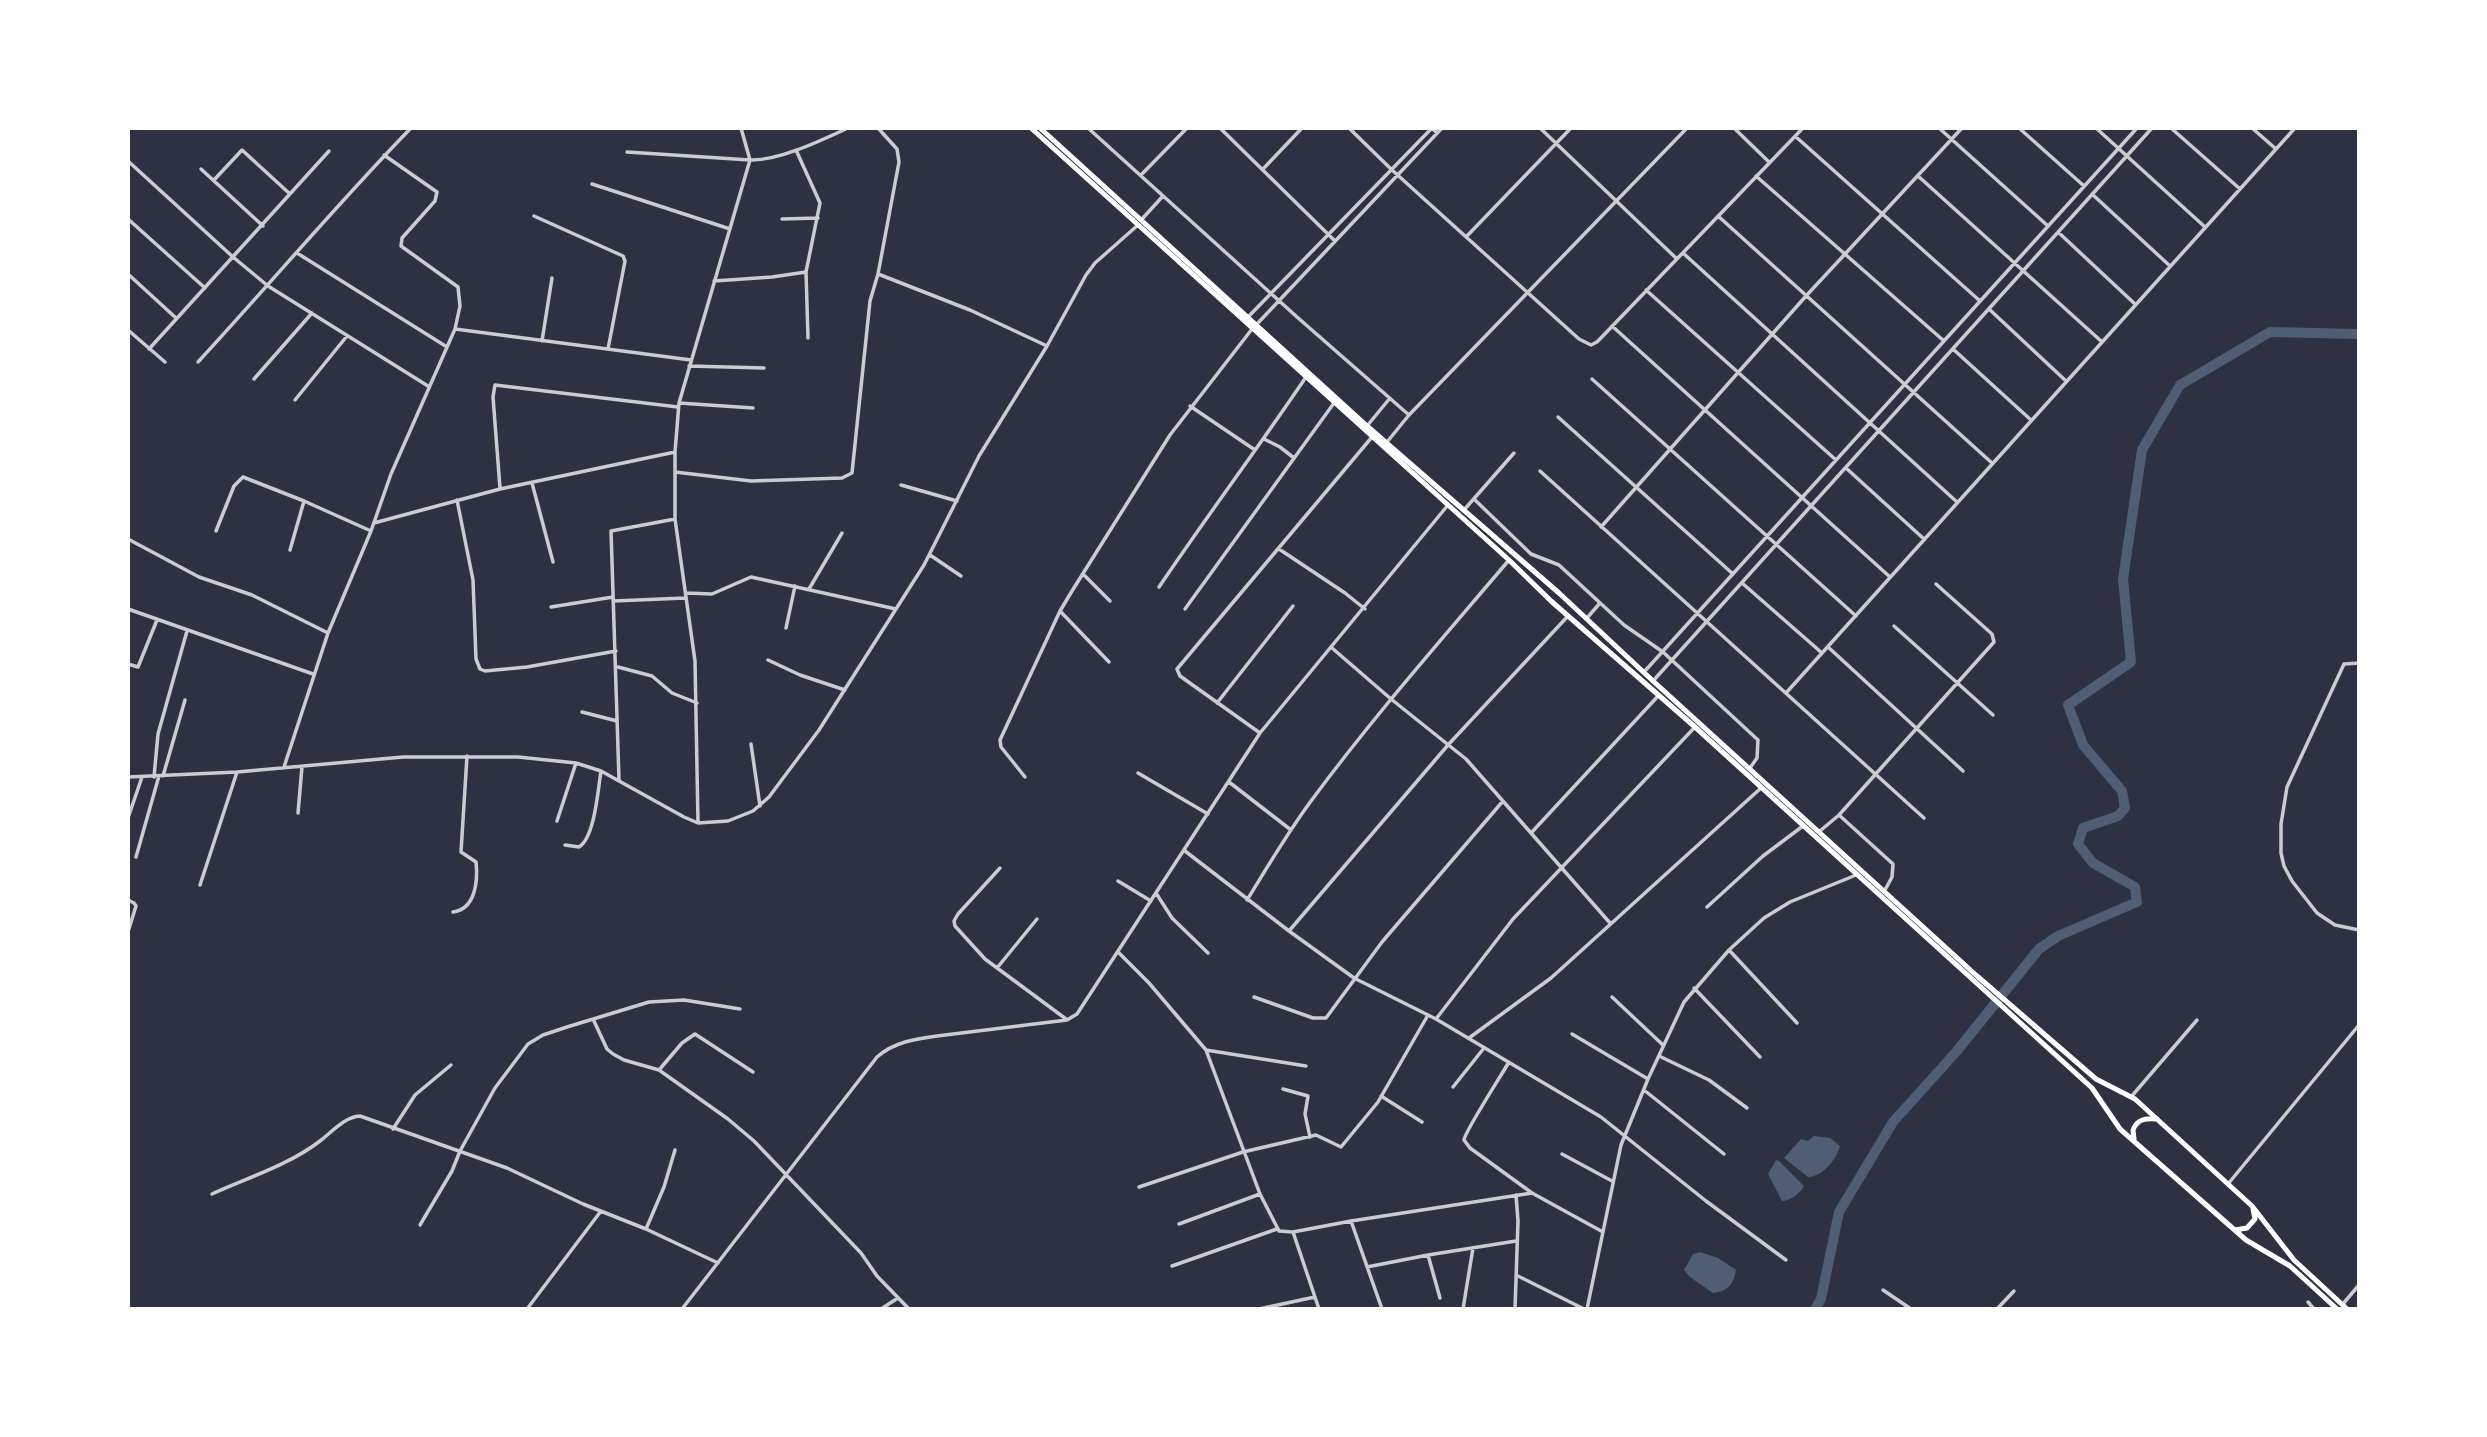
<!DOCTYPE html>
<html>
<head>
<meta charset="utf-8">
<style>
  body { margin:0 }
  #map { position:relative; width:2487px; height:1437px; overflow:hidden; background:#2d3142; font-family:Figtree,sans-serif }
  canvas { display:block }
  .frame { position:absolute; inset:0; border:130px solid #fff; pointer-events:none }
</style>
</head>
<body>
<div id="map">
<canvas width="2487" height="1437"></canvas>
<div class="frame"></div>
</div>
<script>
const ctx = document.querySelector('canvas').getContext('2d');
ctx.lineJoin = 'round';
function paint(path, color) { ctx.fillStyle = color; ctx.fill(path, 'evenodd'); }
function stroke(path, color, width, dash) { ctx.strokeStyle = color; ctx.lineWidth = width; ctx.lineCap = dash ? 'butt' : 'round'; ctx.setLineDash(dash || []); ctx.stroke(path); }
const water = new Path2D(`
  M1814 1136 1830 1138 1840 1146C1837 1159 1822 1177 1808 1177L1784 1158 1801 1139 1808 1141Z
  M1776 1160 1779 1161 1804 1186C1801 1193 1790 1201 1782 1201L1768 1174Z
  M1700 1252 1718 1258 1736 1270C1734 1284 1727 1292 1713 1293L1690 1277 1684 1270 1693 1254Z`);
const river = new Path2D(`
  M1815 1309 1821 1299 1839 1212 1893 1122 1956 1052 2039 949 2058 936 2137 902 2135 887 2093 863 2078 844 2083 828 2118 816 2125 808 2122 791 2083 745 2068 705 2131 662 2123 579 2142 450 2180 385 2270 332 2359 334`);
const minor = new Path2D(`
  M1088 128 1297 317 1409 415
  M1220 128 1335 241
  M1349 128 1392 170 1579 339 1591 345 1597 342 1803 128
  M1540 128 1677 259
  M1734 128 1769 162
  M1939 128 2048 226
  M2019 128 2084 186
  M2096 128 2205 227
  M2171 128 2240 189
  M2252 128 2276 149
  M1795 136 1980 301
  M796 150 820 203 806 272 808 338
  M627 152 750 160 741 128
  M128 161 233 257 268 286 428 386
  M201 169 263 226
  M1263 169 1302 128
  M1141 175 1187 128
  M1756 176 1944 341
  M1918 176 2101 341
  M214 180 242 150 290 194
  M592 184 730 229
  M2092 194 2170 266
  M534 216 623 256 625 261 608 349
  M1718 216 1992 463
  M128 219 205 288
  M782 219 818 218
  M1142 219 1163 196
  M2058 232 2135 304
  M1466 237 1571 128
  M297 253 447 347
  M1683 253 1957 502
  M128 274 176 318
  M878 274 970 310 1047 346
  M714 281 772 277 806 272
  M1646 290 1836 460
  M1989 309 2066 381
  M1249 316 1432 128 1437 133
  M1257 324 1442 128
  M1612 326 1890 577
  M455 329 691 360
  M128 330 165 362
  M542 341 552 278
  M149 349 329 151
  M1953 349 2031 420
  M198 362C270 284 338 203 411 128
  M689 366 764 368
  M254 379 312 313
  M1592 379 1856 616
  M295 400 347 336
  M679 403 753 408
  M1190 406 1255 450
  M1558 417 1733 574
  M1367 426 1390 398
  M1264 439 1280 447 1294 458
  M1387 442 1409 415 1687 128
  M1846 468 1924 539
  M1540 471 1924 818
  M675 472 751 481 842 478 852 473 870 301 878 274 899 162 897 149 878 128
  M532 483 553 562
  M901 485 957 501
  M500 488 493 397 495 385 678 407
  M1474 499 1531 554 1559 565 1624 625 1663 652 1758 740 1757 758 1750 768
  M457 500 473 580 476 659 480 669 485 671 527 667 616 651
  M1464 510 1514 453
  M374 523 500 489 675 452
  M1601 527 1806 296 1962 128
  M216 531 234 486 243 477 304 501 371 531
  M128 539 199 577 252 595 328 633
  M1279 549 1345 593 1365 609
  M290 550 304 501
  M930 555 961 576
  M1083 574 1110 601
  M1742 583 1822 653
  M1159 587C1207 516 1258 448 1306 377
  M809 589 842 533
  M686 593 712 594 751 577 896 609
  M614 601 685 598
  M551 607 613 597
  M128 609 313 674
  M1185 609 1334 403
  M1060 611 1109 662
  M1587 618 1600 603
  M1894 626 1993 715
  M786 628 795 586
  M1828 647 1963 771
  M1332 648 1391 699 1466 759 1610 923
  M768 660 800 675 845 690
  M2359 663 2344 664 2287 787 2281 824V853L2284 866 2292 881 2317 913 2335 925 2359 930
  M128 664 138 667 157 620
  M618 667 652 676 672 693 697 703
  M1644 672 2137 128
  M1653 681 2152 128
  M1786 693 2295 128
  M1217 703 1293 606
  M582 712 617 721
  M1260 733 1180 676 1177 669 1372 437
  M751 744 760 806
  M284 767 328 633 371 531 391 474 455 329 460 306 458 287 401 246 402 238 435 201 437 192 384 155
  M1138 773 1208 814
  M163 776 185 700
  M128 777 237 772 403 757H518L576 763 601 771 684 817 698 823 728 821 753 811 769 797 819 730 924 565 979 456 1047 346 1086 275 1095 263 1138 225
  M154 777 158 734 187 631
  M1025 777 1001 747 1000 740 1060 611 1072 591 1170 435 1252 329
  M619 780 611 531 675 519
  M1229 782 1291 830
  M298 813 302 767
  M1839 815 1893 864 1892 877 1885 890
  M128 818 142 777
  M557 821 576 763
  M698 823 695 661 675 519V452L679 403 750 160C779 161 822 140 848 128
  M1820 831 1839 815 1994 642 1992 634 1936 584
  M1532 832 1659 695
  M565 845 579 847C595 837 598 789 601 771
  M1185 851 1289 931 1354 978 1436 1019 1601 1117 1706 1201 1786 1260
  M136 857 159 776
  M1000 868 958 914 954 921 955 926 985 959 1066 1019
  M1118 881 1151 901
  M200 885 237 772
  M1156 893 1172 918 1208 953
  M128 900 134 903 136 906 128 932
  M1247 900C1268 866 1288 832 1311 801 1373 717 1442 639 1509 560
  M1707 907 1763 856 1803 826
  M453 912C476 909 478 880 476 862L461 852 467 756
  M1289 931 1448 745 1568 616
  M1729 950 1797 1023
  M1118 952 1149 983 1206 1050 1260 1194 1279 1231 1293 1232 1351 1221 1532 1193
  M997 968 1037 919
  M1694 988 1760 1057
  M1254 997 1313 1018H1326L1382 942 1503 801
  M1612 997 1663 1045
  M593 1019 607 1049 613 1054 624 1060 659 1070 728 1119 754 1141 861 1253 877 1276 909 1309
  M1436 1019 1513 919 1695 727
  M1572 1034 1648 1079
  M1469 1038 1551 978 1761 788
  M1206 1050 1306 1066
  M1659 1056 1709 1080 1747 1108
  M1509 1062C1502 1074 1464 1133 1464 1140L1470 1148 1532 1193 1603 1232
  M659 1070 682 1043 695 1034 753 1072
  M1453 1087 1484 1048
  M1283 1089 1308 1096 1305 1114 1310 1137
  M1644 1090 1724 1154
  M1381 1096 1422 1122
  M2131 1097 2197 1020
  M393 1129 415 1095 451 1065
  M1562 1154 1612 1181
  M2228 1184 2359 1025
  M1139 1187 1243 1152 1316 1135 1341 1147 1378 1102 1428 1015
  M212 1194C247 1178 289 1165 320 1141 332 1132 344 1117 360 1116L507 1168 583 1204 646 1229 718 1263
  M1351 1221 1382 1309
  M1179 1224 1260 1194
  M420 1225 452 1171 460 1151 495 1088 528 1044 543 1035 567 1027 649 1002 684 1000 740 1009
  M646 1229 664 1187 675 1150
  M1293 1232 1319 1309
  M1428 1255 1440 1298
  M1172 1266 1277 1229
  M1367 1267 1428 1255 1516 1241
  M1516 1275 1584 1309
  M1883 1290 1911 1309
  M2308 1302 2314 1309
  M2342 1305 2359 1285
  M527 1309 601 1211
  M682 1309 877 1057C894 1042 915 1039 937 1036L1067 1020 1077 1014 1260 733 1448 505
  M881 1309 898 1298
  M1259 1309 1315 1297
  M1463 1309 1473 1248
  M1515 1309 1518 1221 1516 1195
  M1587 1309 1621 1145 1648 1079 1684 1002 1729 950 1764 918 1790 902 1856 875
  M1997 1309 2014 1291`);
const trunk = new Path2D(`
  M1031 128 1509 560 1551 601 1695 727 2092 1088 2120 1129 2246 1240 2290 1266 2337 1309
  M1040 128 1367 426 1559 593 1653 681 1977 976 2096 1079 2135 1099 2252 1206 2294 1260 2347 1309
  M2134 1139 2133 1130C2137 1119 2146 1118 2157 1119
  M2235 1230 2247 1228 2255 1219 2253 1209`);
paint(water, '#4f5d75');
stroke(river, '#4f5d75', 10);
stroke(minor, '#caccd0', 3.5);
stroke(trunk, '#fff', 5);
</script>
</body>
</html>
